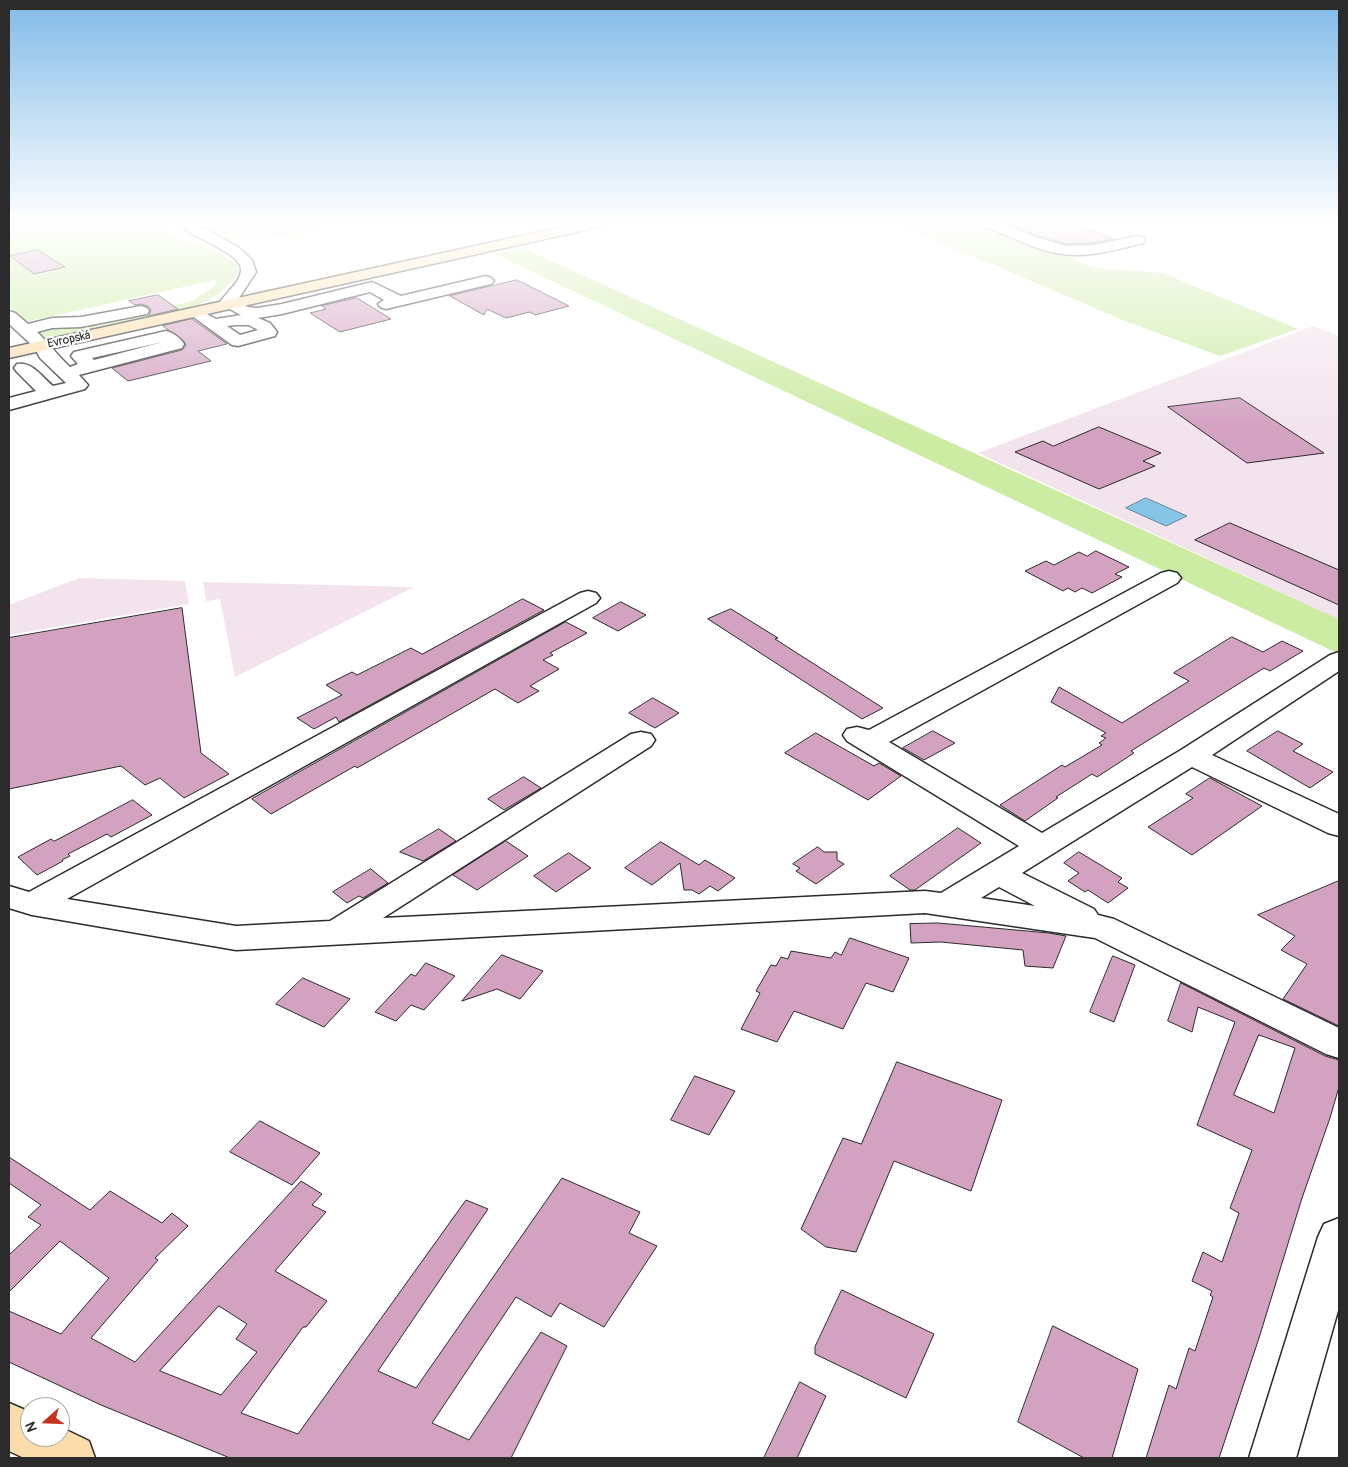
<!DOCTYPE html>
<html>
<head>
<meta charset="utf-8">
<style>
  body { margin:0 }
  #map { position:relative; width:1348px; height:1467px; overflow:hidden; background:#fff; font-family:Pangolin,sans-serif }
  canvas { display:block }
  .frame { position:absolute; inset:0; border:10px solid #2b2b2b; pointer-events:none }
  .north { position:absolute; left:20px; top:1397px; width:50px; height:50px; box-sizing:border-box; background:#fff; border:1px solid #aaa; border-radius:50%; rotate:250deg; font-size:14px; font-weight:700; line-height:20px; text-align:center; color:#2b2b2b }
  .north::after { content:''; display:block; margin:auto; width:18px; height:22px; background:#c8321e; clip-path:polygon(50% 0,100% 100%,50% 72%,0 100%) }
</style>
</head>
<body>
<div id="map">
<canvas width="1348" height="1467"></canvas>
<div class="frame"></div>
<div class="north">N</div>
</div>
<script>
const ctx = document.querySelector('canvas').getContext('2d');
ctx.lineJoin = 'round';
function paint(path, color) { ctx.fillStyle = color; ctx.fill(path, 'evenodd'); }
function stroke(path, color, width, dash) { ctx.strokeStyle = color; ctx.lineWidth = width; ctx.lineCap = dash ? 'butt' : 'round'; ctx.setLineDash(dash || []); ctx.stroke(path); }
function drawText(font, color, halo, rows, align = 'center') {
  ctx.font = font + ' Pangolin,sans-serif'; ctx.lineWidth = 4.5; ctx.setLineDash([]); ctx.textBaseline = 'middle'; ctx.strokeStyle = halo; ctx.fillStyle = color; for (const [text, x, y, turn = 0] of rows) {
    ctx.save(); ctx.translate(x, y); ctx.rotate((+turn || 0) * Math.PI / 180); ctx.textAlign = isNaN(turn) ? turn : align; if (halo) ctx.strokeText(text, 0, 0); ctx.fillText(text, 0, 0); ctx.restore();
  }
}
const built = new Path2D(`
  M1313 326 1339 336V619L978 453Z
  M79 578 185 581 189 604 9 635V605Z
  M203 582 414 587 235 677 220 599 206 601Z`);
const green = new Path2D(`
  M9 223H160L176 238 215 250 237 264 239 272H241L219 294 191 309 44 341 33 330 58 326 61 330 91 323 95 327 153 314 160 310 195 300C200 293 211 291 216 283L215 280 25 322 9 306Z
  M194 223H327L295 240 279 235 245 233 229 241Z
  M895 223H984L1094 268 1163 273 1298 329 1220 356 1125 321Z
  M523 248 1339 619V654L495 254Z`);
const water = new Path2D(`
  M1146 498 1187 516 1166 526 1126 508Z`);
const building = new Path2D(`
  M1007 223H1070L1114 239 1093 243 1067 244 1039 236Z
  M38 250 65 267 34 274 10 256Z
  M517 280 569 306 535 315 530 312 506 318 487 309 484 315 450 296Z
  M158 295 178 309 149 316 151 310 148 306 141 304 135 305 129 301Z
  M357 298 391 319 340 332 310 313 326 309 322 306Z
  M192 319 227 344 198 351 211 361 128 381 112 368 182 350 186 345 184 341 163 326Z
  M1240 398 1324 453 1247 463 1168 407Z
  M1099 427 1161 453 1143 461 1155 466 1099 489 1015 452 1043 441 1053 446Z
  M1230 523 1339 570V605L1195 540Z
  M1096 551 1129 567 1115 574 1122 577 1092 593 1082 588 1075 592 1068 588 1063 591 1025 571 1046 561 1054 565 1079 552 1087 556Z
  M523 599 544 610 339 722 336 717 314 729 297 718 342 695 326 685 352 672 357 675 411 648 422 654Z
  M621 602 646 615 618 631 593 618Z
  M182 608 201 753 229 774 184 798 160 778 145 785 121 766 9 789V638Z
  M731 609 778 638 775 639 883 708 862 719 708 619Z
  M566 622 587 633 550 653 553 655 543 660 559 669 530 686 539 691 518 703 495 689 357 768 355 766 271 814 252 799Z
  M1232 637 1263 652 1282 641 1303 651 1270 671 1264 668 1131 751 1134 753 1097 777 1092 774 1056 797 1058 798 1025 821 1000 805 1062 765 1065 767 1102 745 1099 743 1106 738 1101 736 1106 733 1051 702 1059 687 1122 723 1189 681 1174 673Z
  M653 698 679 713 655 728 629 713Z
  M933 731 955 743 924 760 903 748Z
  M1278 731 1303 744 1293 751 1333 772 1310 788 1247 751Z
  M816 733 874 766 879 763 901 776 868 800 785 753Z
  M524 777 541 788 504 810 488 799Z
  M1210 778 1262 806 1192 855 1148 827 1193 798 1186 794Z
  M133 800 152 815 111 837 107 834 68 854 70 856 62 860 63 861 37 875 18 857 51 839 54 841Z
  M958 828 981 843 915 890H910L890 876Z
  M439 829 456 841 423 861 400 852Z
  M506 841 528 856 477 890 453 875Z
  M661 842 699 865 705 860 735 878 718 891 710 886 699 894 692 890H684L680 863 652 885 625 868Z
  M818 847 824 852H837V860L844 864 816 884 796 871 800 868 793 864Z
  M1079 852 1122 878 1118 882 1128 888 1108 903 1088 890 1085 892 1068 881 1079 873 1064 863Z
  M569 853 591 868 556 892 534 876Z
  M371 869 388 883 363 898 359 896 347 903 333 892Z
  M1339 881V1026L1283 999 1307 964 1281 950 1295 936 1258 915Z
  M938 923 1049 933 1066 936 1053 968 1025 966 1023 950 941 942 911 943 910 924Z
  M850 938 909 958 893 992 866 983 843 1029 794 1011 777 1042 741 1029 760 993 756 991 771 965 776 966 781 957 788 959 791 951 831 958 835 952 841 955Z
  M502 955 543 971 520 999 497 989 462 1001Z
  M1113 956 1135 965 1114 1022 1090 1012Z
  M426 963 455 976 424 1010 411 1005 396 1021 375 1012 411 974 415 976Z
  M303 978 350 999 324 1027 276 1004Z
  M1181 983 1325 1056 1339 1060V1087L1330 1118 1302 1198 1259 1338 1219 1458H1146L1169 1385 1176 1389 1189 1348 1195 1351 1213 1297 1210 1295 1212 1291 1192 1281 1203 1252 1222 1262 1239 1213 1230 1208 1252 1150 1197 1125 1235 1022 1198 1007 1192 1032 1168 1021ZM1259 1035 1295 1048 1274 1113 1234 1095Z
  M897 1062 1002 1100 971 1191 894 1161 856 1252 826 1247 801 1229 843 1138 861 1144Z
  M695 1076 735 1091 709 1135 671 1120Z
  M260 1121 320 1153 292 1185 230 1152Z
  M9 1157 90 1210 110 1191 162 1223 172 1213 188 1226 155 1258 158 1260 91 1338 135 1362 301 1181 322 1194 312 1205 326 1212 275 1271 327 1301 306 1327H303L241 1413 298 1434 466 1200 488 1209 378 1371 416 1388 562 1178 640 1212 629 1233 657 1246 604 1327 560 1303 551 1317 516 1297 432 1423 469 1440 541 1332 567 1346 511 1458H230L101 1405 9 1362V1311L61 1334 109 1278 60 1241 9 1292V1255L41 1225 28 1217 41 1205 9 1183ZM219 1306 247 1324 236 1339 257 1352 221 1395 160 1371Z
  M842 1290 934 1334 906 1398 815 1354V1347Z
  M1053 1326 1138 1369 1112 1458H1084L1018 1422Z
  M800 1382 826 1396 797 1458H764Z`);
const minor = new Path2D(`
  M177 223H193L238 247 252 260 256 272 237 301 248 307 257 308 282 304 372 282 401 296 486 276 491 278 494 281 491 284 386 309 380 307 378 304 384 300 370 292 282 314 258 318 270 323 277 332 275 336 238 346 232 345 188 313 190 310 196 308 216 319 241 315 222 305 220 302C226 293 241 281 241 270 242 252 188 237 177 223ZM236 325H249L258 330 240 335 227 326Z
  M983 223H1002L1038 238 1067 246 1093 245 1138 236 1143 237 1145 240 1143 243C1122 248 1099 255 1078 255 1045 256 1015 238 985 226Z
  M141 306 147 308 149 311 147 314 81 327 52 328 37 332C49 343 57 355 70 367L78 364 71 356 74 352 166 331C174 333 180 338 184 344L182 348 79 375 88 385 85 389 9 410V398L36 391 17 372 14 368 17 364C32 361 42 377 53 386L66 383 40 358 35 348 9 324V311L15 313 28 324 52 318 81 317ZM163 342 94 360 92 358Z
  M1169 571 1177 573 1181 578 1177 583 889 742 1042 833 1181 750 1330 655 1339 652V671L1212 755 1339 814V836L1328 833 1192 767 1022 873 1094 909 1098 915 1114 919 1339 1028V1058L1326 1054 1095 938 925 913 236 950 32 915 9 908V886L29 892 580 593 588 591 596 593 600 598 596 603 67 899 236 926 330 921 631 734 641 732 651 734 655 740 651 746 383 918 925 891 941 893 1019 846 847 741 843 735 847 729 857 727 869 730 1161 573ZM999 887 1035 906 981 898Z
  M1339 1218V1307L1296 1458H1249L1318 1237 1324 1224Z`);
const major = new Path2D(`
  M580 223H606L599 227 9 358V348Z
  M9 1403 30 1412V1437H60V1427L89 1441 95 1458H24L9 1451Z`);
const farStreetnames = [
  ["Evropská",69,340,-12]
];
paint(built, '#f2e3ec');
paint(green, '#cceba3');
paint(water, '#87c5e7');
stroke(water, '#62879c', 1);
paint(building, '#d3a2c1');
stroke(building, '#2b2b2b', 1);
stroke(minor, '#2b2b2b', 3);
stroke(major, '#2b2b2b', 3);
paint(minor, '#fff');
paint(major, '#fbddab');
const sky = ctx.createLinearGradient(0, 0, 0, 428);
sky.addColorStop(0, '#81bbe8');
sky.addColorStop(0.52, '#fff');
sky.addColorStop(1, '#ffffff00');
ctx.fillStyle = sky;
ctx.fillRect(0, 0, 1348, 428);
drawText('12px', '#2b2b2b', '#fff', farStreetnames);
</script>
</body>
</html>
